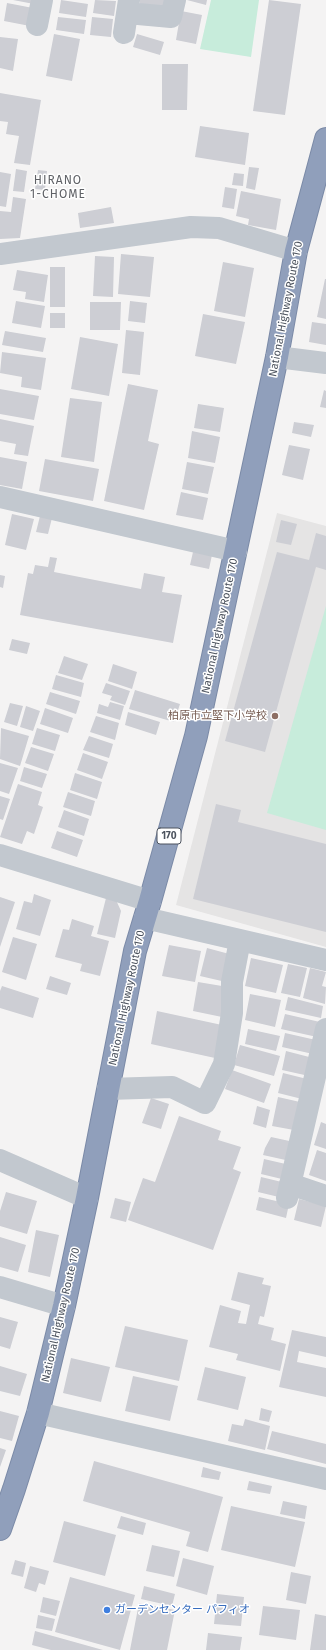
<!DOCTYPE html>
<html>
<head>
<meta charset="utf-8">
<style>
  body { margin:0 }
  canvas { display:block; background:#f4f3f3 }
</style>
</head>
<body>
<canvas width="326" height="1650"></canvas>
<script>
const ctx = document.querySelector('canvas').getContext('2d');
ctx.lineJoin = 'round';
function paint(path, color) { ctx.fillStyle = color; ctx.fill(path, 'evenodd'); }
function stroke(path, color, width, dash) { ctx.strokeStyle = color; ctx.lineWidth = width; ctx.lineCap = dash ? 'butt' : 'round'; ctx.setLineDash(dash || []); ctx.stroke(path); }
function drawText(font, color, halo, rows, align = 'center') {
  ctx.font = font + ' "Fira Sans","Noto Sans JP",sans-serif'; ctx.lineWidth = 3; ctx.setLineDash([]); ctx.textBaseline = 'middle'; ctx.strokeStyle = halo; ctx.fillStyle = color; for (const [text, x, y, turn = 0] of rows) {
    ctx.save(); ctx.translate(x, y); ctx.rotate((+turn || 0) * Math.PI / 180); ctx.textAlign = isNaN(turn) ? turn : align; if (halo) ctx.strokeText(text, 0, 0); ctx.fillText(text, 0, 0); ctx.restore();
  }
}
const education = new Path2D(`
  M277 513 326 526V947L176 905Z`);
const green = new Path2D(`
  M211 0H259L251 57 200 49Z
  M326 606V830L267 813Z`);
const building = new Path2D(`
  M13 0H35L34 4Z
  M61 0 88 4 86 17 59 13Z
  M95 0 116 1 114 16 93 13Z
  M140 0H167L165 8 140 4Z
  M187 0H207L206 5Z
  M269 0 301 4 285 115 253 111Z
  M7 3 33 8 30 26 4 21Z
  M181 11 202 15 196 44 176 40Z
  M58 17 86 20 84 34 56 30Z
  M92 17 113 19 111 37 90 35Z
  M54 34 80 39 72 81 46 76Z
  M137 34 164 42 160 55 133 47Z
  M0 37 18 39 13 71 0 68Z
  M162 64H188L187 110H162Z
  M0 93 41 100 30 165 14 163 19 136 6 134 8 122 0 121Z
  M200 126 249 133 245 165 195 157Z
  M249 167 259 168 255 190 246 188Z
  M16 169 27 171 24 192 13 191Z
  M38 170 47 171 45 190 35 189Z
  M0 172 11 174 6 207 0 206Z
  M234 173 244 174 243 186 232 185Z
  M225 187 237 189 234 209 222 207Z
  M241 191 281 199 276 230 248 225 249 219 236 216Z
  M13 197 26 199 20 238 0 239V211L11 212Z
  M111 207 114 223 80 228 78 213Z
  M121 254 154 257 150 297 118 294Z
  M95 256 114 257 113 297 93 296Z
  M223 262 254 268 245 317 214 311Z
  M50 267H65V307H50Z
  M17 270 48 275 44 302 25 299 26 292 13 290Z
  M325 279H326V319L317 317Z
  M16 301 45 306 41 328 12 323Z
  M130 301 147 303 145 323 128 321Z
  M90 302H121L120 330H90Z
  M50 313H65V328H50Z
  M203 314 245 322 236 364 195 356Z
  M312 322 326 324V345L309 342Z
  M126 330 144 332 140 375 122 373Z
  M5 331 46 338 43 352 2 345Z
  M80 337 118 344 109 396 71 389Z
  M2 352 46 358 41 390 21 387 22 377 0 373Z
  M128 384 158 390 148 441 159 444 144 510 104 501Z
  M0 389 39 396 34 420 0 414Z
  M324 390 326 391V408L320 407Z
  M70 398 102 402 94 462 61 457Z
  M198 404 224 408 220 432 194 428Z
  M0 419 34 426 28 456 14 454 16 444 0 441Z
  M294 422 314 425 311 437 292 433Z
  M192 431 220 437 215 463 188 458Z
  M289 445 310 449 303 480 282 475Z
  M0 457 27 462 22 489 0 485Z
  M45 459 99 469 93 501 39 491Z
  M187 462 214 467 208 494 182 489Z
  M181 492 208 498 203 520 176 515Z
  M12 514 34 519 26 550 5 545Z
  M40 516 52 518 48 534 36 532Z
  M281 520 297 524 291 545 276 542Z
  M316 533 326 536V570L316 567 265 752 225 741 277 552 309 560Z
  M193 552 212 555 209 569 190 565Z
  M50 557 57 558 54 572 141 589 144 573 165 577 162 592 182 595 173 643 20 615 28 573 33 574 35 565 48 567Z
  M0 575 5 576 3 588 0 587Z
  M12 639 30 643 27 654 9 650Z
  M64 656 88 664 82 680 58 673Z
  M113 664 137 672 132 689 108 681Z
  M56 675 84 683 81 697 52 689Z
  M106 683 130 691 125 705 110 700 112 696 102 693Z
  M135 690 180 704 174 722 129 709Z
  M50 692 80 701 76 714 46 704Z
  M110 702 124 706 120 720 97 713 99 704 108 707Z
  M10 703 23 706 17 726 4 722Z
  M26 706 40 711 33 731 20 727Z
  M45 708 73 718 68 733 40 724Z
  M128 712 160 722 156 735 125 725Z
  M96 716 119 723 115 740 90 732Z
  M1 728 29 736 20 766 0 759Z
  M37 728 60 735 55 751 32 744Z
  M89 736 113 744 109 758 83 750Z
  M31 747 54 754 48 771 25 763Z
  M83 753 108 762 102 779 77 770Z
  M0 763 18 768 9 794 0 791Z
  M24 767 47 774 42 788 20 781Z
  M75 773 102 782 97 799 70 790Z
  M18 784 42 792 38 805 43 807 34 834 27 831 22 844 0 837Z
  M68 792 95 801 91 816 63 807Z
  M0 796 10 799 3 820 0 819Z
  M216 804 241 810 238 822 326 844V932L193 899Z
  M64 810 89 819 84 836 58 827Z
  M57 831 83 840 77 857 51 848Z
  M34 894 51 900 40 936 16 929 24 901 32 903Z
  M0 897 15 902 0 947Z
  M106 898 116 900 121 911 115 938 97 934Z
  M72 919 94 926 91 936 109 941 100 976 80 971 82 964 55 957 63 929 69 930Z
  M13 937 37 944 26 980 2 972Z
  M169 945 201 951 195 982 162 976Z
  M207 948 233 955 226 982 200 976Z
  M251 958 283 965 276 993 245 986Z
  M288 964 307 968 300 997 281 993Z
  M310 968 326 972 322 986 326 987 325 1004 303 998Z
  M50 976 71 983 67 995 46 989Z
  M198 982 228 987 222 1017 193 1011Z
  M2 986 39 998 33 1018 0 1008V991Z
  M250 994 281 1000 275 1027 245 1020Z
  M288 997 323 1006 321 1018 285 1010Z
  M157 1011 222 1025 215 1058 151 1044Z
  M285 1014 320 1022 317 1037 281 1029Z
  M248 1029 280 1036 276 1051 245 1044Z
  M285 1033 316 1040 313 1054 282 1047Z
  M240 1045 280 1056 274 1076 234 1065Z
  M286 1051 313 1058 309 1076 282 1070Z
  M232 1070 271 1084 264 1103 225 1089Z
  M283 1073 307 1079 302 1099 278 1093Z
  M278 1097 300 1102 294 1130 272 1126Z
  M151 1098 169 1104 161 1129 142 1123Z
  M257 1106 270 1110 266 1128 253 1124Z
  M179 1116 221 1131 218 1140 241 1147 233 1169 241 1172 213 1250 128 1220 143 1178 155 1182Z
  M321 1122 326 1124V1149L314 1145Z
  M271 1137 294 1142 290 1161 263 1155 265 1148Z
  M317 1150 326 1153V1181L309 1175Z
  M264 1159 290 1165 286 1180 261 1174Z
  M261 1177 286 1183 283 1198 258 1192Z
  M6 1192 37 1201 27 1234 0 1226V1211Z
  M259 1197 289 1204 286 1218 256 1210Z
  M115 1198 131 1202 126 1222 110 1218Z
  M299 1199 326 1206 321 1227 294 1220Z
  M36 1230 59 1235 50 1277 28 1272Z
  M0 1237 26 1245 18 1272 0 1267Z
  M238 1272 264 1278 262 1284 271 1286 264 1317 260 1316 258 1324 274 1328 271 1340 286 1344 280 1371 236 1360 238 1354 209 1347 220 1305 241 1311 238 1323 246 1324 250 1305 231 1300Z
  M0 1317 18 1322 10 1349 0 1346Z
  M125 1326 188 1340 179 1381 115 1367Z
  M292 1330 326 1337V1357L299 1351 297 1362 326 1368V1397L279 1387Z
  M71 1358 110 1367 101 1402 63 1393Z
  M0 1366 27 1374 20 1396 0 1391Z
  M205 1367 246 1377 238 1410 197 1400Z
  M133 1376 178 1386 170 1421 125 1411Z
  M261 1408 272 1411 269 1422 259 1420Z
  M0 1411 19 1416 12 1441 0 1438Z
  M245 1419 270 1426 265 1450 228 1441 232 1424 243 1426Z
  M272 1431 326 1444V1464L267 1449Z
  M0 1448 6 1450 0 1467Z
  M94 1461 223 1497 208 1552 186 1546 190 1532 83 1501Z
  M203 1467 221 1472 219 1480 201 1477Z
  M249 1481 272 1486 270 1494 247 1490Z
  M283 1501 307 1506 305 1519 280 1514Z
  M231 1506 305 1522 295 1567 221 1550Z
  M121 1516 146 1523 143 1535 117 1528Z
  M64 1521 116 1535 105 1576 53 1562Z
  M152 1545 180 1551 174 1577 146 1571Z
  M183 1558 214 1566 207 1595 176 1586Z
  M15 1560 26 1563 23 1577 11 1574Z
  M30 1566 49 1571 45 1585 39 1583 36 1592 24 1588Z
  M291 1572 311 1576 306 1604 286 1600Z
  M70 1577 135 1595 120 1650 55 1632Z
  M144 1586 175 1594 172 1606 141 1599Z
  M217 1594 244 1597 241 1626 214 1624Z
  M43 1597 60 1601 56 1616 40 1612Z
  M139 1603 175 1610 167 1650H130Z
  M263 1606 300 1610 296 1640 259 1635Z
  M315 1614 326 1616V1650H310Z
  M38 1615 55 1619 52 1631 36 1628Z
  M35 1631 103 1650H51L32 1645Z
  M208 1633 242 1637 240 1650H206Z`);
const street = new Path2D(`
  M127 13 171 17 175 0
  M37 25 42 0
  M124 33 129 0
  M0 254 191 227 219 228 296 251
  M277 357 326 363
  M0 497 236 551
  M0 855 150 901
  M145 918 326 960
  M108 1089 172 1087 205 1103 224 1064 232 1013V982L240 940
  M0 1160 87 1198
  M290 1184 326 1196
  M287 1198 326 1029
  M0 1287 64 1306
  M38 1413 326 1479`);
const highway = new Path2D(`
  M0 1529 14 1489 38 1413 64 1306 87 1198 135 951 150 901 196 736 277 357 296 251 326 139`);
const markers = [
  [275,716,4,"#8d6e63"],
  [107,1610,4,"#3f7fe0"]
];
const shields = [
  [169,836,24]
];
const shieldNames = [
  ["170",169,836]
];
const streetNames = [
  ["National Highway Route 170",286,309,-79],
  ["National Highway Route 170",220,626,-78],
  ["National Highway Route 170",127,998,-78],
  ["National Highway Route 170",61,1315,-77]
];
const educationNames = [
  ["柏原市立堅下小学校",267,716]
];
const shopNames = [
  ["ガーデンセンター パフィオ",115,1610]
];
const neighbourhoodNames = [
  ["HIRANO",58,181],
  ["1-CHOME",58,195]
];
paint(education, '#e5e4e4');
paint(green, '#c7ecdb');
paint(building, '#cdced4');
stroke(highway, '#7b8aa7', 24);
stroke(street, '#c2c8cf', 22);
stroke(highway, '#909fbb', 22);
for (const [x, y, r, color] of markers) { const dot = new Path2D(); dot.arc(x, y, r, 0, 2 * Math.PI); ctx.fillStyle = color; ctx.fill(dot); stroke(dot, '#fff', 1.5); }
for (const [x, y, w] of shields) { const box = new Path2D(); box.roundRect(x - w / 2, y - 8, w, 16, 3); ctx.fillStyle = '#fff'; ctx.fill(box); stroke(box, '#4c535e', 1); }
drawText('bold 10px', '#4c535e', null, shieldNames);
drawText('11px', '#4c535e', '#fff', streetNames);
drawText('11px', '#785e54', '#fff', educationNames, 'right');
drawText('11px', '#366cbe', '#fff', shopNames, 'left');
ctx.letterSpacing = '1px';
drawText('12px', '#606267', '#fff', neighbourhoodNames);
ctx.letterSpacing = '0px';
</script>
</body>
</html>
